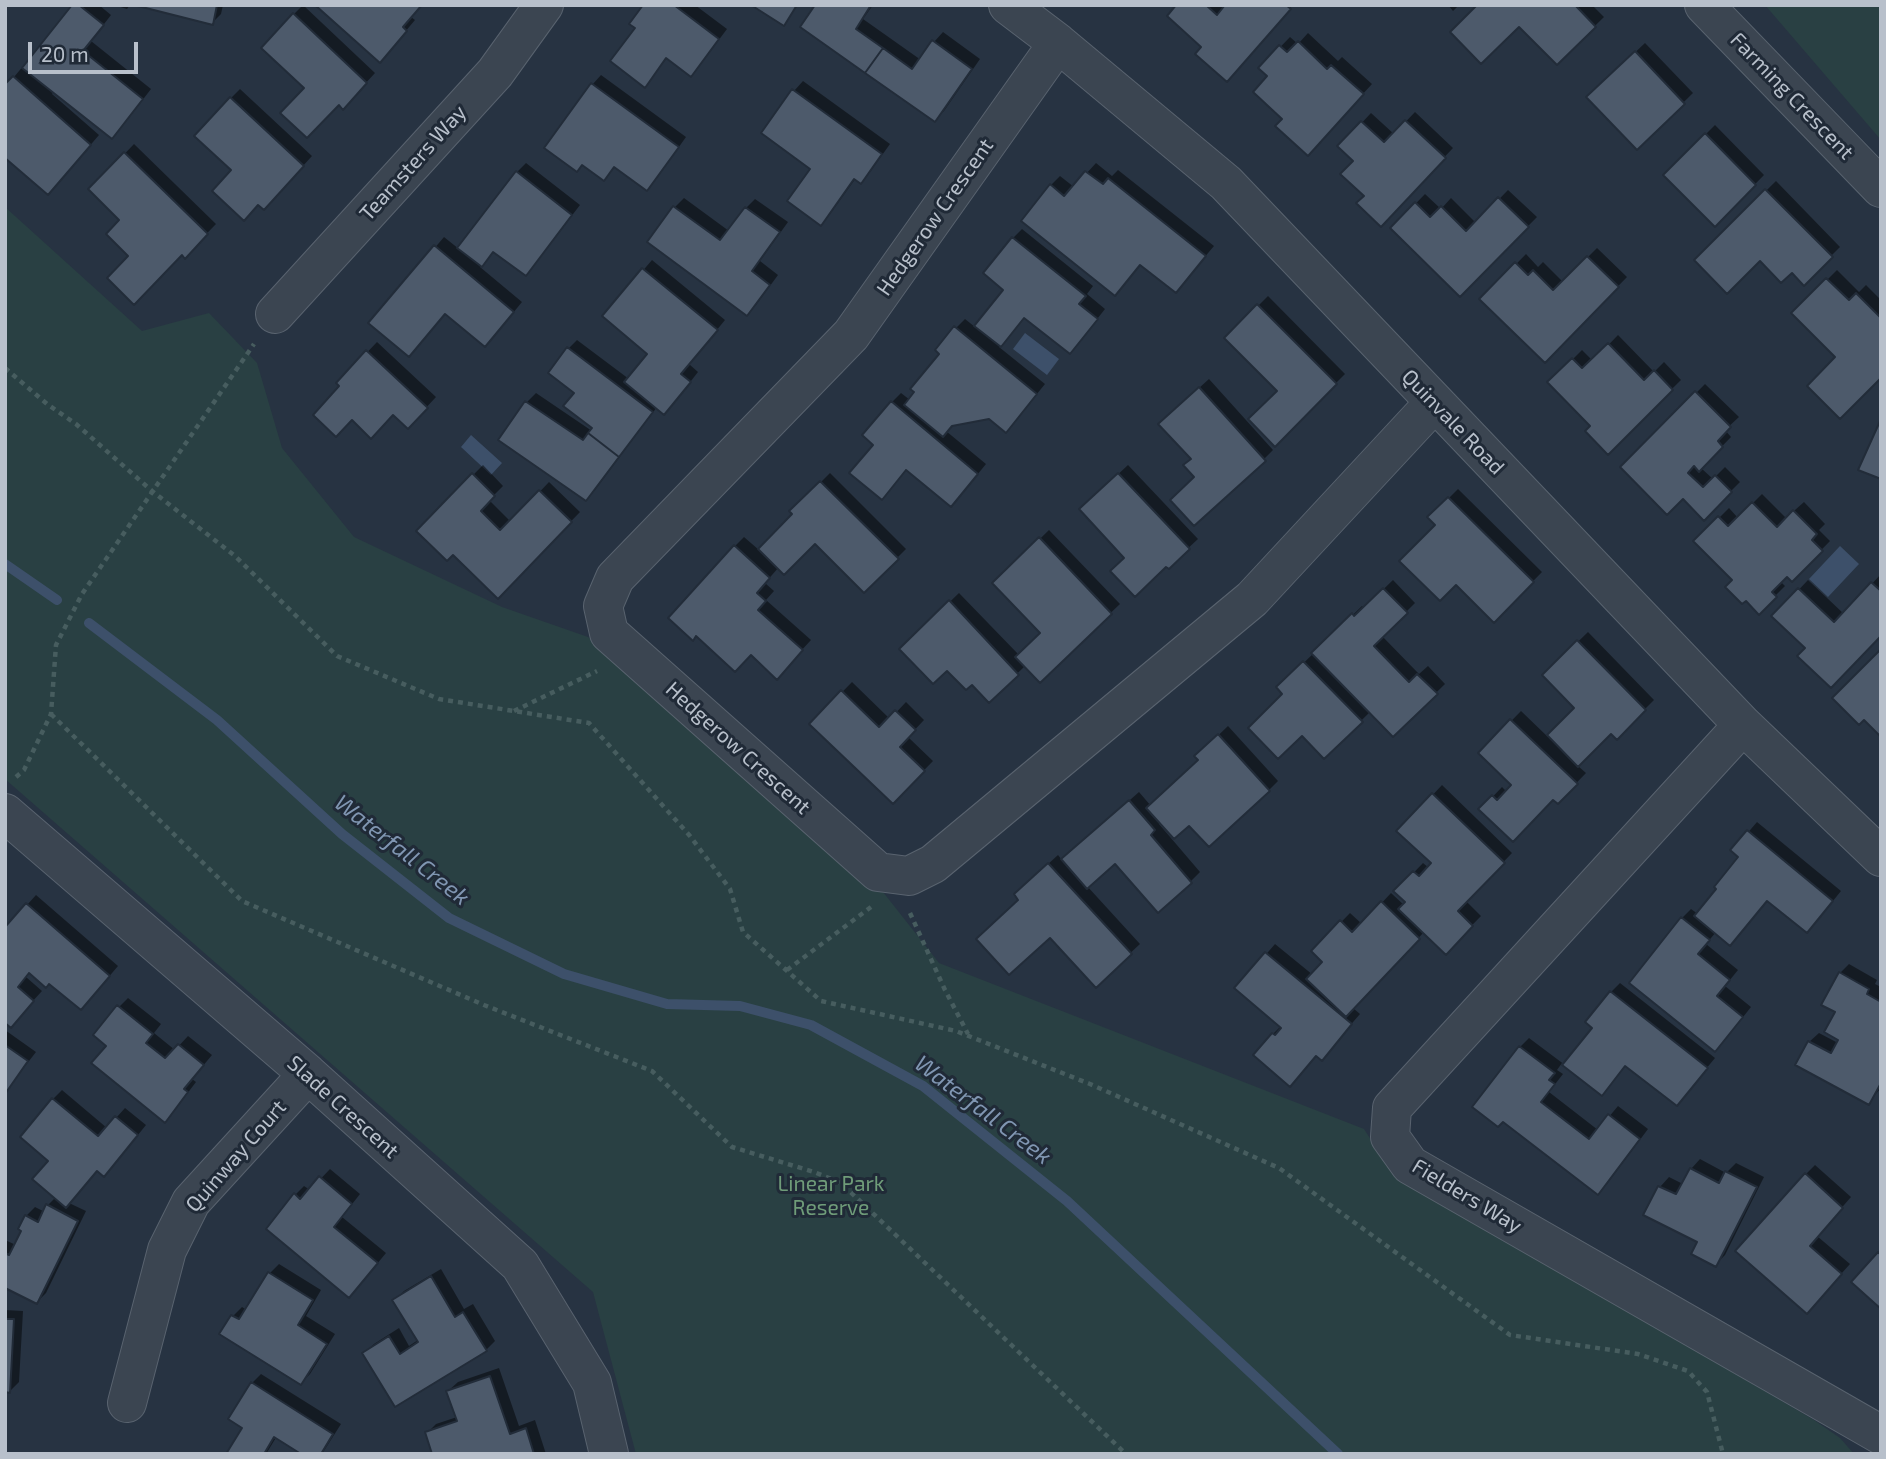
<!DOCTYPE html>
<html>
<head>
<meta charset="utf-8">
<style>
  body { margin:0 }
  #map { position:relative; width:1886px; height:1459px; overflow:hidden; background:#273342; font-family:"Exo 2",sans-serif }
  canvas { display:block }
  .frame { position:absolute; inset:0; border:7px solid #b8c0cb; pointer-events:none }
  .scale { position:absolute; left:28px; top:42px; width:110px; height:32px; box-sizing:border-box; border:4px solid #b8c0cb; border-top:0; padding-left:9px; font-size:21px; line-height:24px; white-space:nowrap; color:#b8c0cb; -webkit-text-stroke:5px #202a37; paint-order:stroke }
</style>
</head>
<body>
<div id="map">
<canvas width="1886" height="1459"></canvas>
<div class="frame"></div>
<div class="scale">20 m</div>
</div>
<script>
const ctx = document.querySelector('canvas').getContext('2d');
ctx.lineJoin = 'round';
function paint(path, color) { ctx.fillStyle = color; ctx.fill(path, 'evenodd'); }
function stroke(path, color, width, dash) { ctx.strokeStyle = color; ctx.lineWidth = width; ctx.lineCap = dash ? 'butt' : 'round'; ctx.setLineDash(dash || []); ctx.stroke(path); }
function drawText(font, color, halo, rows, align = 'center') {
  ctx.font = font + ' "Exo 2",sans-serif'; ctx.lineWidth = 6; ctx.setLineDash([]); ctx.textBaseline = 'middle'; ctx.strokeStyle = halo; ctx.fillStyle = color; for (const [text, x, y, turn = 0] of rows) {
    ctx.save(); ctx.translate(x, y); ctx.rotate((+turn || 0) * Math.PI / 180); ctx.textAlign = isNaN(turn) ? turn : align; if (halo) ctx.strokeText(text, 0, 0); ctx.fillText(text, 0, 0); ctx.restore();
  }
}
const green = new Path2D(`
  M1765 5H1881V140Z
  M5 207 142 331 209 313 257 363 282 448 354 537 502 607 588 637 883 892 939 963 1364 1129 1390 1170 1814 1420 1840 1438 1854 1454H636L593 1292 5 779Z`);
const water = new Path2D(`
  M1025 333 1059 359 1047 375 1013 349Z
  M471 435 502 463 491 475 461 447Z
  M1840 546 1859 564 1828 597 1809 579Z`);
const shadow = new Path2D(`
  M74 5H99L111 15 91 41 151 89 121 128 54 91 52 94 99 135 57 184 14 77Z
  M114 5H130L127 9Z
  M141 5H223L221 14 212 23Z
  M303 5 375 73 352 98 339 103 306 88 294 14Z
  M318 5 411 17 415 20 389 51Z
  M645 5H695L727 29 700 65 691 74 668 57 644 85 638 28Z
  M817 5H873L863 19 921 60 934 42 943 32 980 59 944 111 934 120Z
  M1178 5H1293L1236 70 1203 46Z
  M1448 5H1459L1453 11Z
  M1479 5H1592L1604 17 1557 63 1519 24Z
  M1308 33 1338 61 1342 57 1372 84 1317 144 1285 119 1269 76 1260 68 1290 37 1298 44Z
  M1645 43 1693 93 1637 148 1588 97Z
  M601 75 686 137 656 179 647 188 616 166 604 179 592 85Z
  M803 81 890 144 870 172 861 181 856 178 830 214 821 223 813 168 794 91Z
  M240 89 312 156 273 199 233 170 231 98Z
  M1415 112 1453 148 1381 224 1366 196 1355 161 1340 146 1371 113 1394 134Z
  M1715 125 1764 175 1715 225 1665 175Z
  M134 144 216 224 185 256 182 253 130 256 122 219 91 189Z
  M526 163 580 205 534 265 525 274 495 251 480 267 522 302 494 336 485 345 446 312 371 323 444 237 459 249 517 172Z
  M1096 163 1112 176 1118 170 1214 246 1176 291 1141 264 1115 294 1051 185 1060 176 1074 187Z
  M1776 181 1840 247 1804 283 1792 270 1760 259 1696 260Z
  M1508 190 1537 217 1460 295 1392 228 1425 194 1441 209 1451 198 1476 223Z
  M684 198 729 231 746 208 755 199 788 222 760 261 778 275 756 305 747 314 649 242 675 207Z
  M1022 229 1093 286 1087 294 1105 309 1079 342 1025 316 999 347 1045 384 1015 421 989 417 953 424 946 431 986 464 960 496 875 445 892 402 901 393 910 400 941 354 956 328 965 319 975 327 1005 290 1013 238Z
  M1597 248 1627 277 1545 361 1482 299 1526 254 1538 267 1543 262 1563 282Z
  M652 260 725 320 689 364 698 372 673 404 657 407 595 490 586 499 501 439 527 402 536 393 592 431 594 428 577 393 568 349 577 340 629 379 649 354 604 316Z
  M1837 270 1859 292 1866 285 1881 300V375L1838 357 1794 313Z
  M1268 296 1345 374 1275 444 1279 391 1226 338Z
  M1618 335 1654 372 1664 362 1681 380 1608 452 1592 426 1550 382 1582 350 1593 361Z
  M377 342 436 397 408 427 394 413 338 383Z
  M1209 379 1273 450 1264 459 1196 477 1192 459 1169 415Z
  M1705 384 1739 417 1725 430 1731 437 1701 468 1713 479 1725 467 1740 482 1704 518 1683 497 1623 467Z
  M483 465 503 486 489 500 511 522 549 482 580 512 498 597 453 553 418 531Z
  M1128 465 1198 539 1169 566 1126 557 1081 509Z
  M830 473 906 549 864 591 815 542 779 567 765 583 774 591 766 600 811 640 777 677 735 546 744 537 759 550 795 514 792 511Z
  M1458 489 1542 572 1494 621 1437 525 1430 517Z
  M1762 494 1786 518 1804 502 1825 524 1819 530 1830 541 1792 580 1787 575 1780 581 1785 586 1759 612 1734 580 1696 541 1729 508 1738 518Z
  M1049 530 1120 604 1040 680 1026 665 989 701 972 682 947 668 901 649 959 593 1019 655 1042 633 995 583Z
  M1881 574V634L1807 648 1774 616 1808 580 1844 614Z
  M1393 580 1415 603 1382 636 1419 674 1428 666 1445 684 1393 735 1371 711 1324 757 1285 694 1279 687 1362 606 1364 608Z
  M1588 632 1654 700 1617 737 1612 732 1578 766 1586 773 1558 802 1553 798 1481 809 1502 787 1507 792 1513 785 1480 753 1521 711 1548 737 1576 708 1544 675Z
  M852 682 890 719 906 702 924 720 908 737 933 761 893 802 811 724Z
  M1228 726 1278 781 1269 790 1189 823 1161 822 1159 824 1200 872 1191 881 1116 861 1087 886 1140 944 1096 985 1020 900 1025 885 1058 855 1062 860 1139 792 1151 806 1201 760 1203 750Z
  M1442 785 1512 853 1466 901 1481 916 1446 952 1424 932 1353 1008 1360 1014 1322 1058 1273 1034 1281 1026 1237 988 1275 944 1313 975 1325 962 1313 951 1350 913 1362 924 1391 893 1404 905 1407 902 1396 891 1423 863 1429 868 1433 863 1399 831Z
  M1757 822 1841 891 1816 922 1768 899 1716 932 1706 944 1738 970 1725 986 1751 1007 1724 1041 1682 918 1691 909 1698 914 1741 856 1733 850Z
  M36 895 118 966 90 999 30 972 26 977 42 991 11 1025 27 905Z
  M1849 964 1877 980 1875 984 1881 987V1088L1868 1103 1798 1064 1809 1042 1819 1033 1838 1043 1840 1039 1837 1011 1840 973Z
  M1620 983 1715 1058 1677 1104 1626 1065 1601 1094 1562 1063 1557 1070 1563 1074 1549 1092 1598 1130 1618 1106 1648 1129 1607 1184 1598 1193 1503 1120 1475 1106 1520 1047 1529 1038 1565 1065 1595 1027 1611 992Z
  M128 998 161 1024 154 1033 175 1050 188 1036 212 1055 192 1079 196 1082 174 1111 109 1045 119 1007Z
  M5 1030 36 1052 5 1092Z
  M62 1090 107 1128 125 1108 146 1125 113 1166 98 1169 69 1203 86 1211 46 1293 37 1302 5 1286V1240L16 1245 23 1230 26 1216 35 1207 45 1212 48 1205 56 1197 50 1160 53 1099Z
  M1700 1159 1726 1173 1736 1163 1764 1177 1725 1255 1716 1264 1699 1242 1645 1215 1660 1187 1669 1177 1683 1184 1691 1169Z
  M1815 1165 1851 1197 1817 1236 1850 1264 1807 1312 1806 1174Z
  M330 1169 360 1194 342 1217 386 1253 358 1287 295 1195 304 1186 310 1190Z
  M279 1264 321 1290 306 1316 335 1334 310 1374 301 1383 222 1333 233 1316 242 1307 247 1310 270 1273Z
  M441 1269 464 1309 473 1304 495 1341 486 1350 395 1405 364 1353 374 1344 399 1328 409 1346 418 1340 395 1300 404 1291Z
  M5 1310 23 1311 19 1382 10 1391H5Z
  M499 1368 519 1426 535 1420 546 1454H434L427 1433 436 1424 457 1417 448 1391 458 1382Z
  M261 1374 341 1424 322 1454H305L277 1436 266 1454H228L244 1427 252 1383Z`);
const stream = new Path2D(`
  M5 564 57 600
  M89 623 217 720 342 834 449 918 564 974 667 1004 740 1006 811 1025 923 1086 1067 1201 1338 1454`);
const building = new Path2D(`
  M72 5H79L104 25 83 51 143 99 112 139 22 68Z
  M134 5H217L213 25Z
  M315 5H422L403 27 407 31 380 63Z
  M643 5H674L719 39 691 77 666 58 645 88 610 61 635 28 629 24Z
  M751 5H797L784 26Z
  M815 5H871L856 29 883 48 865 73 800 27Z
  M1176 5H1206L1217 15 1225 5H1286L1291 9 1227 82 1195 54 1201 47 1167 16Z
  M1477 5H1575L1596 27 1557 65 1519 27 1481 64 1450 32Z
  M293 13 367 83 343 110 339 105 307 138 280 113 304 88 261 48Z
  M932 40 972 69 935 122 865 73 883 48 912 69Z
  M1298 41 1327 69 1331 65 1364 94 1308 156 1275 126 1282 119 1253 92 1267 76 1258 68 1279 45 1287 52Z
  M1635 51 1685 104 1637 150 1586 97Z
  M13 76 91 145 48 195 5 158V84Z
  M591 83 679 147 647 191 614 167 604 181 582 165 577 172 544 148Z
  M792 89 882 154 861 184 854 179 821 226 787 201 810 169 761 133Z
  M230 97 304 166 264 210 258 205 244 221 212 191 231 170 194 136Z
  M1405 120 1446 158 1381 227 1356 203 1364 196 1340 174 1353 161 1337 146 1361 121 1384 142Z
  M1705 133 1756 185 1715 227 1663 175Z
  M124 152 208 234 185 259 182 255 134 305 107 278 128 256 106 234 119 220 88 189Z
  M516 171 572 215 526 276 493 252 482 267 457 248Z
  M1085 171 1103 184 1108 178 1206 256 1176 293 1140 265 1115 296 1021 221 1050 184 1064 196Z
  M1765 189 1833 257 1804 286 1792 273 1781 283 1760 261 1727 294 1694 260Z
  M1498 197 1529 227 1460 297 1390 228 1415 202 1430 217 1441 206 1466 231Z
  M673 206 720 240 745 207 780 232 752 271 770 285 747 316 647 242Z
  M1012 237 1086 296 1079 304 1098 319 1070 354 1024 318 1001 347 974 326 1003 290 983 273Z
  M434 245 514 312 485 347 445 314 409 357 368 323Z
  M1587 256 1619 287 1545 363 1479 299 1515 262 1528 275 1533 270 1553 290Z
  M642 268 718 330 681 374 691 382 664 415 624 382 647 354 602 316Z
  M1826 278 1849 300 1856 293 1881 318V378L1840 419 1807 386 1835 357 1791 313Z
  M1257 304 1337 384 1275 447 1248 419 1277 391 1224 338Z
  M954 326 1037 394 1006 433 989 419 952 426 943 437 904 405 914 392 910 389 939 354 935 350Z
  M1608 343 1644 380 1654 370 1673 390 1608 455 1585 431 1590 426 1547 382 1572 358 1582 368Z
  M567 347 653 412 619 457 588 433 592 428 563 406 574 393 548 373Z
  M366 350 428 408 408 429 393 415 371 439 352 420 336 437 313 415 339 386 336 383Z
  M1199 387 1266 461 1194 526 1170 500 1194 477 1183 465 1191 459 1158 424Z
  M1695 391 1731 427 1718 441 1723 447 1699 472 1694 466 1688 473 1703 487 1715 475 1732 492 1704 521 1683 499 1667 515 1620 467Z
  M525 401 583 440 588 433 619 457 586 501 498 440Z
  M891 401 978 474 951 507 906 470 882 500 849 473 873 445 862 435Z
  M1881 419V479L1858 470Z
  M472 473 495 496 481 511 500 530 539 490 572 522 498 599 453 555 447 561 416 531Z
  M1118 473 1190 549 1169 569 1166 567 1135 597 1110 571 1124 558 1079 509Z
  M820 481 899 559 864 593 815 544 784 575 758 549 792 514 789 511Z
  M1448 497 1534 582 1494 623 1456 585 1440 601 1399 561 1435 525 1427 517Z
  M1752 502 1777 527 1793 510 1817 534 1812 540 1823 551 1792 582 1787 577 1772 592 1777 597 1759 615 1746 601 1742 604 1725 587 1732 580 1693 541 1718 516 1728 526Z
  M1039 537 1112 614 1040 683 1015 657 1040 633 992 583Z
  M734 545 770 578 757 593 766 601 758 610 803 650 777 680 751 655 735 672 696 636 693 641 668 618Z
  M1871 582 1881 591V636L1831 688 1797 656 1805 648 1771 616 1798 588 1834 622Z
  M1383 588 1408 613 1374 646 1409 682 1417 674 1438 694 1393 737 1311 653 1352 613 1354 616Z
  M949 600 1019 675 989 703 972 685 966 690 947 671 933 684 899 649Z
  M1577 640 1646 710 1617 740 1611 734 1578 767 1547 735 1574 708 1542 675Z
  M1881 649V737L1864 720 1859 725 1832 698Z
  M1303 661 1363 722 1324 759 1302 736 1278 759 1248 728 1282 694 1276 687Z
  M841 690 879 727 895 710 916 730 900 747 925 771 893 804 809 724Z
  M1510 719 1578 784 1558 804 1553 800 1513 842 1478 809 1492 795 1497 800 1511 785 1478 753Z
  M1218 734 1270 791 1209 847 1189 826 1174 839 1146 808 1198 760 1194 756Z
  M1432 793 1505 863 1458 911 1473 926 1446 955 1398 909 1405 902 1393 891 1413 871 1419 876 1431 863 1396 831Z
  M1129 800 1155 830 1151 835 1192 883 1158 913 1115 864 1087 889 1061 859Z
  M1747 830 1833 901 1807 933 1767 901 1730 946 1694 916 1716 889 1714 887 1738 857 1730 850Z
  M1048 863 1132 954 1096 988 1050 938 1009 975 976 939 1018 900 1014 894Z
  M1381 901 1420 939 1346 1017 1306 979 1322 962 1311 951 1340 920 1352 932Z
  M26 903 110 976 81 1010 49 984 46 988 29 973 18 987 34 1001 11 1028 5 1023V927Z
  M1681 917 1710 940 1698 954 1730 980 1717 996 1743 1017 1715 1052 1629 983Z
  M1265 952 1352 1024 1322 1061 1316 1056 1290 1087 1253 1055 1272 1033 1275 1035 1281 1028 1234 988Z
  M1839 972 1869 989 1867 994 1881 1002V1083L1869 1105 1795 1065 1808 1041 1831 1053 1838 1040 1824 1032 1835 1012 1821 1005Z
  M1610 991 1708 1068 1677 1106 1625 1066 1602 1096 1562 1065 1592 1028 1585 1022Z
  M117 1005 153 1034 146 1043 165 1058 178 1044 204 1065 184 1089 188 1092 165 1123 91 1063 106 1046 93 1035Z
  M5 1045 28 1061 5 1094Z
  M1519 1046 1555 1073 1549 1080 1555 1084 1541 1102 1589 1139 1608 1114 1640 1139 1598 1195 1503 1122 1498 1127 1472 1107Z
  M52 1098 98 1136 115 1116 138 1135 104 1177 97 1171 66 1208 32 1179 48 1161 20 1137Z
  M1690 1168 1719 1183 1725 1171 1757 1187 1716 1267 1691 1254 1697 1242 1643 1215 1658 1186 1676 1194Z
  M1805 1173 1843 1208 1810 1246 1842 1274 1807 1314 1735 1251Z
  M319 1176 352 1204 334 1227 378 1263 349 1298 266 1229 294 1193 300 1199Z
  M46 1204 78 1221 37 1304 5 1288V1253L9 1255 21 1231 18 1229 25 1215 38 1222Z
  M1878 1252 1881 1255V1309L1851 1282Z
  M268 1272 313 1300 298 1325 327 1344 301 1385 219 1334 231 1315 239 1319Z
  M431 1276 455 1317 463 1312 487 1351 395 1407 362 1353 389 1336 400 1354 418 1342 392 1300Z
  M5 1319H14L10 1393 5 1392Z
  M490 1376 510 1434 526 1428 534 1454H432L425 1432 457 1421 446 1391Z
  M251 1382 333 1434 321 1454H301L274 1437 264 1454H226L242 1428 228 1419Z`);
const path = new Path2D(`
  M5 368 47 404 76 424 152 491 235 556 337 656 439 699 589 723 690 836 730 889 743 932 821 1001 956 1031 1090 1084 1279 1168 1510 1335 1638 1354 1688 1371 1707 1392 1723 1454
  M514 711 597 671
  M51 714 242 901 484 1005 652 1071 732 1147 814 1172 841 1183 1126 1454
  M16 777 24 770 51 714 56 645 82 594 254 344
  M910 913 945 990 968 1034
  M787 970 871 907`);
const street = new Path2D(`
  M1008 5 1058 43 1226 183 1743 725 1881 857
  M1704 5 1881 188
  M1058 43 851 335 615 578 603 606 609 633 878 872 909 876 933 864 1252 599 1434 403
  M275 314 495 73 544 5
  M1743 725 1392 1108 1390 1137 1410 1165 1881 1435
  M5 813 308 1074 520 1265 592 1383 609 1454
  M127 1403 167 1250 191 1202 308 1074`);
const streetNames = [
  ["Farming Crescent",1792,96,46],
  ["Teamsters Way",413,163,-48],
  ["Hedgerow Crescent",935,217,-55],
  ["Quinvale Road",1453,422,46],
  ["Hedgerow Crescent",738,748,42],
  ["Slade Crescent",343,1107,42],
  ["Quinway Court",236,1156,-49],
  ["Fielders Way",1467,1196,31]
];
const parkNames = [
  ["Linear Park",831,1184],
  ["Reserve",831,1208]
];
const waterNames = [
  ["Waterfall Creek",402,850,38],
  ["Waterfall Creek",983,1110,37]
];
paint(green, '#294043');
paint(water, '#3d506a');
paint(shadow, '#0007');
stroke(stream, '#3d506a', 10);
paint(building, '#4d5a6b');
stroke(building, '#222c39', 2);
stroke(street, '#59636f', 40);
stroke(path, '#475d5f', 4.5, [5, 5]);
stroke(street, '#3b4551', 38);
drawText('21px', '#b8c0cb', '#202a37', streetNames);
drawText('21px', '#6f9c79', '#202a37', parkNames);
drawText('italic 23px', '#8096b2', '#202a37', waterNames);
</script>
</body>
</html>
